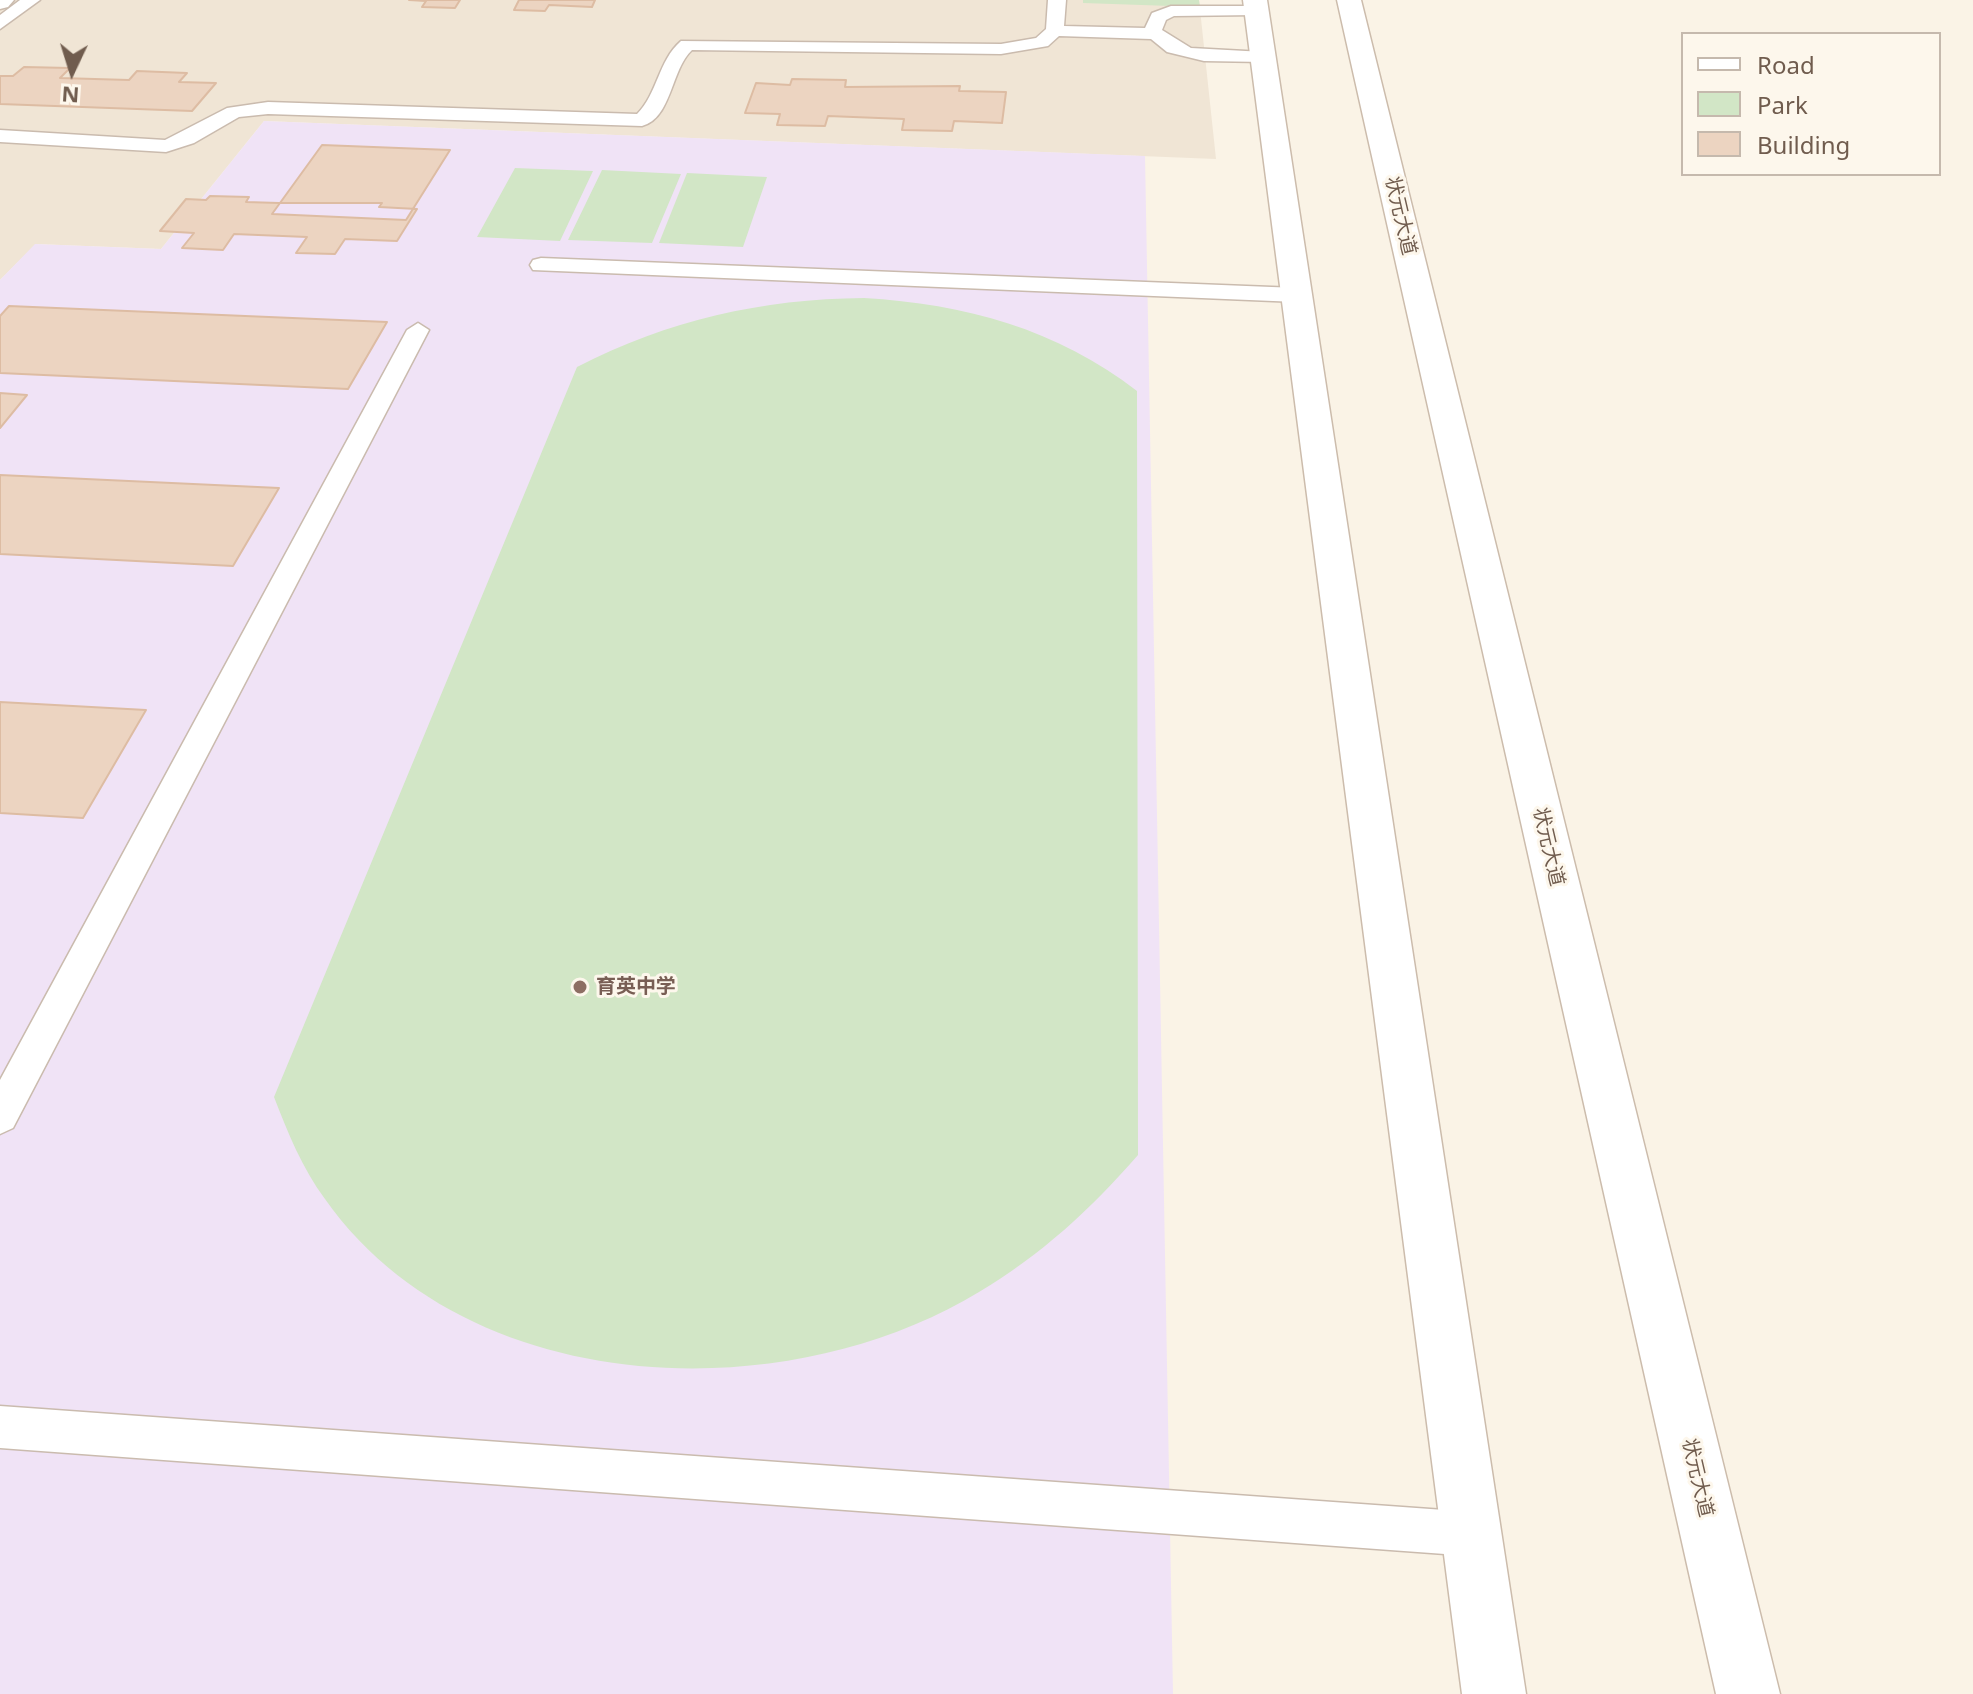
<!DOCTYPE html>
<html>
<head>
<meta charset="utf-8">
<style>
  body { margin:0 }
  #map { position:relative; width:1973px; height:1694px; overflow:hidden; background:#faf3e6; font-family:"Noto Sans",sans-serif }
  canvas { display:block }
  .legend { position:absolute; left:1681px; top:32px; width:260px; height:144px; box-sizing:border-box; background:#fdf7ec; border:2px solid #c5b9ad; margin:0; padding:10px 14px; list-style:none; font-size:24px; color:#705c4e }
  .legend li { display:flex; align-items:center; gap:16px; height:40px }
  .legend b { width:40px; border:2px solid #c5b9ad }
  .north { position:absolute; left:32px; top:32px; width:80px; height:80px; -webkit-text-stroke:6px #fdf7ec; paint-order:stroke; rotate:184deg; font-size:22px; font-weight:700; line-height:32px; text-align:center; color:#705c4e }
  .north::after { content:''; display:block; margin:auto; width:28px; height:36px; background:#705c4e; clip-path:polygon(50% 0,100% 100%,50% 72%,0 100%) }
</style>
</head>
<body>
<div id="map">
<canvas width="1973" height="1694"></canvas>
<ul class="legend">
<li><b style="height:10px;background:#fff"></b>Road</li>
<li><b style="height:22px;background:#d2e6c6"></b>Park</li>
<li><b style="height:22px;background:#ecd4c1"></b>Building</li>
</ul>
<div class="north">N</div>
</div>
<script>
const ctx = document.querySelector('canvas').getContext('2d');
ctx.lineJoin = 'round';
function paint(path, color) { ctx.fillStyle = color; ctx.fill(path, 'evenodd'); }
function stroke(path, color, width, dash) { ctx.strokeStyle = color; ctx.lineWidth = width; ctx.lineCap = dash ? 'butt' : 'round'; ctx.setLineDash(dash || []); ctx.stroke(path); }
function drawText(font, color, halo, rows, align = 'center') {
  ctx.font = font + ' "Noto Sans","Noto Sans SC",sans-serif'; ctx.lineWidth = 6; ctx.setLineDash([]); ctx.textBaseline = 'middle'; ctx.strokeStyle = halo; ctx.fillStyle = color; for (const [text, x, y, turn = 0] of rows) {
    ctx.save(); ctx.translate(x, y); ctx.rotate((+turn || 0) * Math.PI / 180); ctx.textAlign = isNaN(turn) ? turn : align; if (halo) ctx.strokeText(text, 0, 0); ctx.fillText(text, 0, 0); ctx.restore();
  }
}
const residential = new Path2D(`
  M0 0H1199L1216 159 264 121 161 249 36 244 0 280Z`);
const education = new Path2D(`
  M264 121 1145 156 1173 1694H0V280L35 244 161 249Z`);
const green = new Path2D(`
  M1083 0H1199L1200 7 1083 3Z
  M515 168 593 171 560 241 477 237Z
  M602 170 681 174 652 243 568 240Z
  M687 173 767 177 743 247 659 243Z
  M864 298C965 304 1057 329 1137 391L1138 1155C1091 1209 1041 1255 979 1292 783 1411 466 1399 325 1199 302 1168 288 1133 274 1097L577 367C669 320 761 299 864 298Z`);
const building = new Path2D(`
  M409 0H460L455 8 422 7 426 1Z
  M519 0H595L592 7 549 5 545 11 514 10Z
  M24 67 70 68 60 78 129 80 137 71 187 73 179 82 216 83 192 111 0 104V76H13Z
  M792 79 846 80 845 87 960 86 959 91 1006 92 1002 123 954 121 952 131 902 130 904 119 828 116 825 126 777 125 780 114 745 113 756 83 790 85Z
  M322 145 450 150 406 220 272 214Z
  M210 196 249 197 246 202 279 203H382L379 207 417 209 397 241 345 239 335 254 296 253 307 237 234 234 223 250 182 248 194 233 160 231 186 199 206 200Z
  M9 306 387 322 348 389 0 373V316Z
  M0 393 27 395 0 428Z
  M0 475 279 488 233 566 0 554Z
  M0 702 146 710 83 818 0 813Z`);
const lane = new Path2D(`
  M20 0H40L0 29V15Z
  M1048 0H1066L1064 26 1145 28 1152 13 1171 6H1263V14L1257 15 1174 16 1166 20 1162 30 1191 48 1264 52 1273 57 1264 62 1204 61 1167 52 1151 39 1059 36 1048 46 1001 54 692 50C671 69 672 118 642 126L268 114 239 117 194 143 166 152 0 142V130L165 140 227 108 268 102 637 114C658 93 658 61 681 41L1001 44 1036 38 1046 29Z
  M541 258 1297 288 1308 295 1297 302 533 270 530 265 533 260Z
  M418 323 429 330 13 1128 0 1134V1080L407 330Z
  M0 1406 1472 1512 1488 1518 1494 1534 1488 1550 1472 1556 0 1448Z`);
const street = new Path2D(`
  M0 0H14L8 7 0 9Z`);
const secondary = new Path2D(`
  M1243 0H1267L1526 1694H1462Z
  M1337 0H1361L1780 1694H1716Z`);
const markers = [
  [580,987,8,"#8d6e63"]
];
const streetNames = [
  ["状元大道",1400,216,77],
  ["状元大道",1548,847,77],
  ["状元大道",1697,1478,77]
];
const educationNames = [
  ["育英中学",596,987]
];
paint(residential, '#f0e5d5');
paint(education, '#f0e3f6');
paint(green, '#d2e6c6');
paint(building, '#ecd4c1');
stroke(building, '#ddbca3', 2);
stroke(lane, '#cabbae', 3);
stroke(street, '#cabbae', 3);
stroke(secondary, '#ccbcac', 3);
paint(lane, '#fff');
paint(street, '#fff');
paint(secondary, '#fff');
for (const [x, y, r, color] of markers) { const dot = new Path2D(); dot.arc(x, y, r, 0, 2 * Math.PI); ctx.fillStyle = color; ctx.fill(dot); stroke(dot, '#fdf7ec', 3); }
drawText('20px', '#705c4e', '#fdf7ec', streetNames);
drawText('bold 20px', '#785e54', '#fdf7ec', educationNames, 'left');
</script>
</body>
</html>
